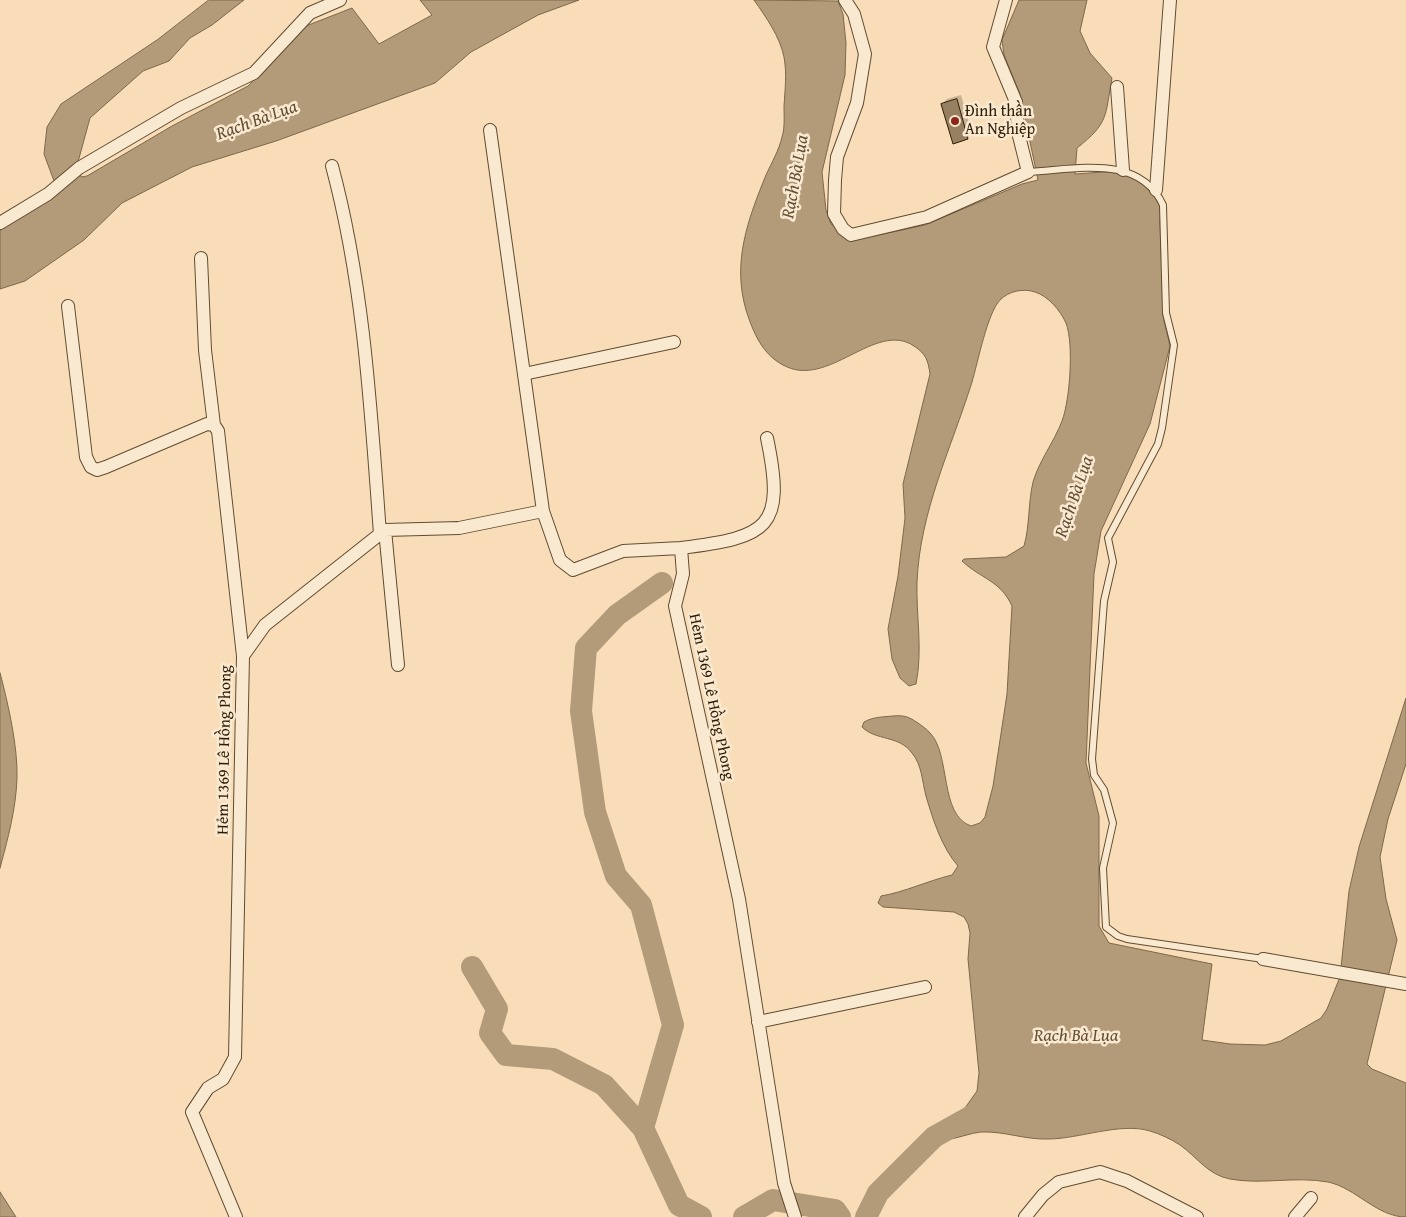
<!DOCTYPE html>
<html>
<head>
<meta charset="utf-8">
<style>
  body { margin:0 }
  canvas { display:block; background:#f8ddb8 }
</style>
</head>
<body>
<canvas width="1406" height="1217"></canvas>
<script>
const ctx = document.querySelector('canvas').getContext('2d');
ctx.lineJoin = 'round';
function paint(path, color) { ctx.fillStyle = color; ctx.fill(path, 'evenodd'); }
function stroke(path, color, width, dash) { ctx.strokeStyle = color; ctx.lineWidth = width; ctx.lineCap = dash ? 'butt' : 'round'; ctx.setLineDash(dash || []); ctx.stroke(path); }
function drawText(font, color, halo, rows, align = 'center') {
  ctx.font = font + ' "Gentium Book Plus",serif'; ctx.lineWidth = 5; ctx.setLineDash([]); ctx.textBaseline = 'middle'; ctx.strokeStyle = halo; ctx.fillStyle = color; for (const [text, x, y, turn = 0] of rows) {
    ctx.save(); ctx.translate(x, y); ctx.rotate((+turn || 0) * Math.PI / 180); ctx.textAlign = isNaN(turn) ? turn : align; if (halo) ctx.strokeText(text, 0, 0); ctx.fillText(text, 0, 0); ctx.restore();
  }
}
const water = new Path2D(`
  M209 0H244L212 25 190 38 169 61 143 71 90 118 78 162 81 177 87 176 172 126 248 86 306 26 352 8 379 44 432 15 420 0H579L538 15 471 52 435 83 276 141 192 167 122 203 84 240 25 281 0 289V230L41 205 54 181 44 154 47 127 61 104 157 40Z
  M754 0 838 1 843 14 846 43 845 75 822 172 826 210 831 224 855 240 925 225 1022 184 1038 180 1020 94 1004 55 1002 40 1019 0H1087L1080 31 1090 53 1112 78C1105 116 1109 123 1077 148L1075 174 1117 171 1141 180 1161 205 1160 223 1164 320 1170 346 1150 424 1101 531 1094 574 1086 763 1099 816V926L1109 943 1212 964 1202 1040 1230 1044 1265 1045 1281 1041 1321 1018 1327 1009 1340 977 1349 891 1359 847 1406 698V764L1388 819 1380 857 1386 899 1397 940 1367 1064 1372 1069 1406 1083V1217C1377 1217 1356 1188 1328 1182 1295 1176 1262 1185 1230 1179 1208 1175 1197 1157 1180 1145 1171 1139 1160 1134 1150 1131 1120 1122 1079 1139 1048 1139 1026 1140 1004 1131 981 1132 971 1133 961 1137 951 1139L948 1135 950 1129 977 1091 979 1073 968 959 970 933 968 924 964 917 954 912 883 907 878 903 881 896C905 892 927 881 952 875L958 866C942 848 933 820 926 796 922 781 922 765 912 753 899 735 876 741 862 727L864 722C873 717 882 717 893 716 905 715 909 717 918 723 922 726 927 729 930 733 951 754 939 815 971 826L980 823 985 817 993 786 1007 694 1012 606C1000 580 981 579 962 561L964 559 1006 557 1024 546C1030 525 1028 503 1033 482 1039 461 1054 442 1062 421 1070 400 1074 344 1066 323 1060 310 1048 296 1035 292 1023 288 1009 291 1000 300 987 314 978 362 972 382 951 449 920 511 917 582 916 616 923 650 916 684L909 686 900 678 892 659 888 629 898 576 905 518 903 484 930 374C928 360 926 354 914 346 875 320 828 390 783 365 762 354 753 332 746 310 732 262 748 219 766 175 772 162 779 150 782 137 785 128 784 116 784 106 785 90 787 73 784 57 780 37 766 17 754 0Z
  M0 673C8 703 18 747 17 778 16 809 8 838 0 868Z
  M0 1192 16 1217H0Z`);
const shadow = new Path2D(`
  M961 95 972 133 968 138 954 142 942 104 947 99Z`);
const river = new Path2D(`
  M472 967 497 1009 490 1033 506 1055 553 1059 604 1085 643 1128 679 1205 701 1217
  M643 1128 673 1025 641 905 616 876 595 812 581 711 586 648 617 615 662 583
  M744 1217 773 1200 835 1210 840 1217
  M866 1217 878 1193 934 1137 975 1114`);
const building = new Path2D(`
  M957 99 968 139 953 144 941 104Z`);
const service = new Path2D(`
  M1028 172C1075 170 1139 153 1163 205L1166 313 1174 345 1162 428 1158 444 1108 538 1113 562 1104 601 1092 759 1094 775 1104 790 1113 823 1103 868 1106 927 1118 936 1127 939 1263 959`);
const minor = new Path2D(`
  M845 0 854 14 865 54 857 103 837 157 835 180 834 214 843 229 851 235 927 217 1028 172 1018 132 1016 102 993 47 1006 0
  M1117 87 1123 170
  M490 130 543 511
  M332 166C364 285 371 411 380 534
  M1156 190 1170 0
  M0 223 48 194 79 168 181 108 254 73 310 13 340 0
  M201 258 205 350 214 425
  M68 306 86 457 91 467 97 470 106 467 207 424 214 425 218 431 243 656
  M524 374 674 342
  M385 530 398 665
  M681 548C768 537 786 529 767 438
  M1263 959 1406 984
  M758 1022 925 987
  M236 1217 192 1112 208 1088 223 1079 235 1057 243 656 265 625 385 530 459 528 543 511 560 560 573 570 623 551 681 548 683 574 675 606 739 899 784 1183 795 1217
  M1025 1217 1043 1195 1059 1182 1100 1172 1127 1181 1197 1217
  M1295 1217 1311 1198`);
const markers = [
  [955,121,5,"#8f2418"]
];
const poiNames = [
  ["Đình thần",965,112],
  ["An Nghiệp",965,130]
];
const streetNames = [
  ["Hẻm 1369 Lê Hồng Phong",711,697,78],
  ["Hẻm 1369 Lê Hồng Phong",225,750,-89]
];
const waterNames = [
  ["Rạch Bà Lụa",257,121,-20],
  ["Rạch Bà Lụa",796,177,-80],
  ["Rạch Bà Lụa",1075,497,-71],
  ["Rạch Bà Lụa",1076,1036]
];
paint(water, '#b39b7a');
stroke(water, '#7d684a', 1);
paint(shadow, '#0003');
stroke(river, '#b39b7a', 22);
paint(building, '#978061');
stroke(building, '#2d1b03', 1);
stroke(service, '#604c30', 8);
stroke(minor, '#604c30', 14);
stroke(service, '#fae9d1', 6);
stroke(minor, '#fae9d1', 12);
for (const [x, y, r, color] of markers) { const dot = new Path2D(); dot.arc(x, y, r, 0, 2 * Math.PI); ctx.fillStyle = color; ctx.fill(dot); stroke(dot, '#fae9d1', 2); }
drawText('16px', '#2d1b03', '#fae9d1', poiNames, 'left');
drawText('16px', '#2d1b03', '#fae9d1', streetNames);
drawText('italic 18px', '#634e33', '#fae9d1', waterNames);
</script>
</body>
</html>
